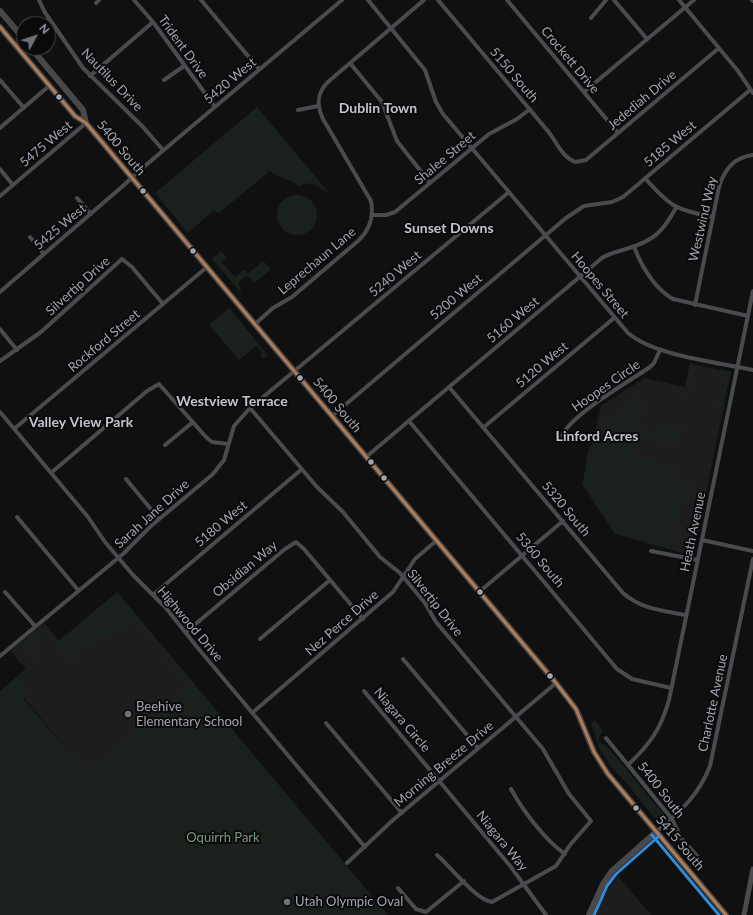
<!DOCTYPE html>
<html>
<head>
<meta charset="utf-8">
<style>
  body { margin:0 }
  #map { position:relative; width:753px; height:915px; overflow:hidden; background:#101010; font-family:Lato,sans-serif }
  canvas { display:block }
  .north { position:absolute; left:16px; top:16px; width:40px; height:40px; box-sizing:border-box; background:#0b0a0b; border:1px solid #47484d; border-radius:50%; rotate:50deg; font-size:11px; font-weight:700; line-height:16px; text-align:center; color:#a2a5b0 }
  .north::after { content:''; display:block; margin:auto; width:14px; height:18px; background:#6f7178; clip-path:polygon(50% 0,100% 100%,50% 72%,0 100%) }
</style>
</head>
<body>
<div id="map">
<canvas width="753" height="915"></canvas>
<div class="north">N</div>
</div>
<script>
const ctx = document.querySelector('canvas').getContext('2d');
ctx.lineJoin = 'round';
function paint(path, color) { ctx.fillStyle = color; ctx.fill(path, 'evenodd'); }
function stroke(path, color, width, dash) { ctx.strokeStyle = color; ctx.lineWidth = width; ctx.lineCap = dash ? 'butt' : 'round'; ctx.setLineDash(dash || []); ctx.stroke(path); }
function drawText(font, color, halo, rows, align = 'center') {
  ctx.font = font + ' Lato,sans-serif'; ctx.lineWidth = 4; ctx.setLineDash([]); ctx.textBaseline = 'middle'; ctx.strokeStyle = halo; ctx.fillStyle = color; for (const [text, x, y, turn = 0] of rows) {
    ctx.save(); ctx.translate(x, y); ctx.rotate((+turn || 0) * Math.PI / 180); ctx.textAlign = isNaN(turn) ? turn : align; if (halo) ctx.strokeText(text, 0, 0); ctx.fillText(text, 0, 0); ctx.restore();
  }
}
const built = new Path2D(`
  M691 364 731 372 693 556 615 534 582 484 601 406 644 378 685 387Z
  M117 592 233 730 126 820 11 682 26 669 10 651 44 623 59 641Z
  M618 876 651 915H596L602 898Z`);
const green = new Path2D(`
  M257 107 331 195C322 188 308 178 299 187 291 178 277 179 270 171L219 213 214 210 188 233 155 193Z
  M277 215a20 20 0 1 1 40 0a20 20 0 1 1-40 0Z
  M221 251 227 257 222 262 235 277 244 270 248 273 263 261 271 269 254 283 249 276 244 277 238 283 242 294 212 259Z
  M229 308 268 355 263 359 261 355 263 353 256 346 239 360 209 325Z
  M690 363 695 365 688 397 687 396V392L684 391Z
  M721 369 730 372 723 409 718 408 725 375 720 374Z
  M637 397 645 402 633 455 637 458 678 468 672 496 681 498 671 549 617 533 583 485 588 451 590 446 598 441 599 429 614 416 619 418 623 409Z
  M660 424 682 429 679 445 640 437 642 429C646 434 657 433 662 432Z
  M676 479 693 483 689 499 673 495Z
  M117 592 388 915H0V691L26 669 21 686 26 696 24 699 67 750 70 748 90 771 190 686 132 616 107 637 82 635 63 651 44 629 45 624 59 641Z
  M36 632 42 639 33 647V654L37 659 36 660C28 656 24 650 26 641Z
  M83 637 95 638 83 648 81 644 75 649 78 652 73 657 78 663 75 665 64 653Z
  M595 720 603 731 599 736V742L608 747 664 815 663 818 660 821 656 820 623 779 611 767 599 747 591 724Z`);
const minor = new Path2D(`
  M39 0 44 11 83 68 143 127 163 150
  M134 0 153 22 215 107
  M201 0 259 69
  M368 0 425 70 436 102 443 114 628 333C655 356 717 362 753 370
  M438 0 547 130C557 142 561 156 575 162L586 160 719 48
  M507 0 618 133
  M614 0 647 39
  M679 0 738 71 753 93
  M752 0 753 1
  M96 3 99 0
  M591 18 606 0
  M350 63 382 102 397 141 430 183
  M90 76 153 22
  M0 80 24 108
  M164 80 184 66
  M584 92 694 0
  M298 110 318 106
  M0 128 49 86
  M0 169 13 185
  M645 178C671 208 676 209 713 217
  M0 196 86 123
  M77 198 91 214
  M373 215H386L395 212 489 134 517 119 530 109
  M30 237 44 254
  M634 247C642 267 654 288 673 299L748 316
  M0 292 124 185 140 170 342 0
  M695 305 719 187C724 170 734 157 753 155
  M255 324 273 308 292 297 358 241C370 230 374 217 371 201L323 119C316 104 317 92 329 81L424 0
  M0 329 17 350
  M0 361 41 332 122 259 132 267 163 304
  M449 387 623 593C641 609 663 611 686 615
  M250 408 317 487 343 512 380 557 400 573 425 603 436 622 543 749 569 794 591 821 570 845 556 866 492 902C477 901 450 866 437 855
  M0 412 88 517 105 542 133 575 166 608 197 647 365 847
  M332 416 566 218 584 206 612 202 623 197 750 90
  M409 421 617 669 632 679 671 688
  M484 427 614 318
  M14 429 207 267
  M562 436C570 415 630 381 650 367L654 363 660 350
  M165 445 193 422
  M366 457 602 258C609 253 617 252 626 249 653 241 662 233 676 208
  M51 473 147 391 159 384 206 437 212 442 228 444
  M126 479 159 519
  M17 517 78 590
  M702 540 753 551
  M651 551 697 560
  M5 592 35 626
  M479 592 563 521
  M154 594 302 469
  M186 632 285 549 296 542 304 549 363 619
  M260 639 330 580
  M0 656 123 554 151 526 213 474 224 460 234 426 250 408 509 192
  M403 659 478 748
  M364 691 511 867 546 915
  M252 713 393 592 415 559 436 541
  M326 723 402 813
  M606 738 672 819 681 838 698 857
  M628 765C650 744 661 729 669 700L753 291
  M511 789C523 811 545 840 565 854
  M656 832C679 813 699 795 710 766L753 559
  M347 863 393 820 556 683
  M398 888 416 909 426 912 464 881`);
const tertiary = new Path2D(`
  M744 915 753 869`);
const secondary = new Path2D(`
  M589 915 603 884 612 871 656 832`);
const primary = new Path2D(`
  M0 11 24 39
  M0 27 75 116 86 123 556 683 576 709 594 752 608 774 726 915
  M31 48 83 110 86 123`);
const bus1 = new Path2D(`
  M0 27 75 116 86 123 556 683 576 709 594 752 608 774 726 915`);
const bus2 = new Path2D(`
  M652 835 719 915
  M594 915 607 886 616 874 659 836`);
const markers = [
  [59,97,3.5,"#a2a5b0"],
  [143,191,3.5,"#a2a5b0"],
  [193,251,3.5,"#a2a5b0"],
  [300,378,3.5,"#a2a5b0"],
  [371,462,3.5,"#a2a5b0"],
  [384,478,3.5,"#a2a5b0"],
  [480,592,3.5,"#a2a5b0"],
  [550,676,3.5,"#a2a5b0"],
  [128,714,4,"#6f7178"],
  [636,808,3.5,"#a2a5b0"],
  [287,902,4,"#6f7178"]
];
const streetNames = [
  ["Trident Drive",183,47,54],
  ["Crockett Drive",570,60,50],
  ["5150 South",514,75,50],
  ["Nautilus Drive",112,80,46],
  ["5420 West",230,81,-40],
  ["Jedediah Drive",642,100,-40],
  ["5475 West",46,144,-40],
  ["5185 West",670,144,-40],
  ["5400 South",121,148,50],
  ["Shalee Street",445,158,-40],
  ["Westwind Way",703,219,-77],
  ["5425 West",60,227,-40],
  ["Leprechaun Lane",317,261,-40],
  ["5240 West",395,274,-40],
  ["Hoopes Street",600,285,50],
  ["Silvertip Drive",78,286,-42],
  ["5200 West",456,297,-40],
  ["5160 West",513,320,-40],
  ["Rockford Street",104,341,-40],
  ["5120 West",542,365,-40],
  ["Hoopes Circle",606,386,-35],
  ["5400 South",337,405,50],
  ["5320 South",566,509,50],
  ["Sarah Jane Drive",152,514,-42],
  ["5180 West",221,524,-40],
  ["Heath Avenue",693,532,-78],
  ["5360 South",540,560,50],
  ["Obsidian Way",245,569,-40],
  ["Silvertip Drive",435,603,52],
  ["Nez Perce Drive",342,623,-41],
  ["Highwood Drive",190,624,50],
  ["Charlotte Avenue",713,703,-78],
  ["Niagara Circle",402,720,50],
  ["Morning Breeze Drive",444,764,-40],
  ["5400 South",661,790,52],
  ["Niagara Way",502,841,51],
  ["5415 South",680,843,50]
];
const poiNames = [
  ["Beehive",136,707],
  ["Elementary School",136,722],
  ["Utah Olympic Oval",295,902]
];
const parkNames = [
  ["Oquirrh Park",223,838]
];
const neighbourhoodNames = [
  ["Dublin Town",378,108],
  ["Sunset Downs",449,228],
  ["Westview Terrace",232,401],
  ["Valley View Park",81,422],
  ["Linford Acres",597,436]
];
paint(built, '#1d1d1e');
paint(green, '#1a201b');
stroke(minor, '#4a4b4f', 4);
stroke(tertiary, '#4a4b4f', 5);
stroke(secondary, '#48494d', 6);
stroke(primary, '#47484a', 6);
stroke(bus1, '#b07c57', 3);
stroke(bus2, '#338bd7', 3);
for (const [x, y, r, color] of markers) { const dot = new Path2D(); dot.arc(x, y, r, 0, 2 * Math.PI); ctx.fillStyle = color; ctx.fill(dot); stroke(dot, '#0b0a0b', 1.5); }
drawText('13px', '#a2a5b0', '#0b0a0b', streetNames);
drawText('13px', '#a2a5b0', '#0b0a0b', poiNames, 'left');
drawText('13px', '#7a9a7f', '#0b0a0b', parkNames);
drawText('bold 14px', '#c2c4cd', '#0b0a0b', neighbourhoodNames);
</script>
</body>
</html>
